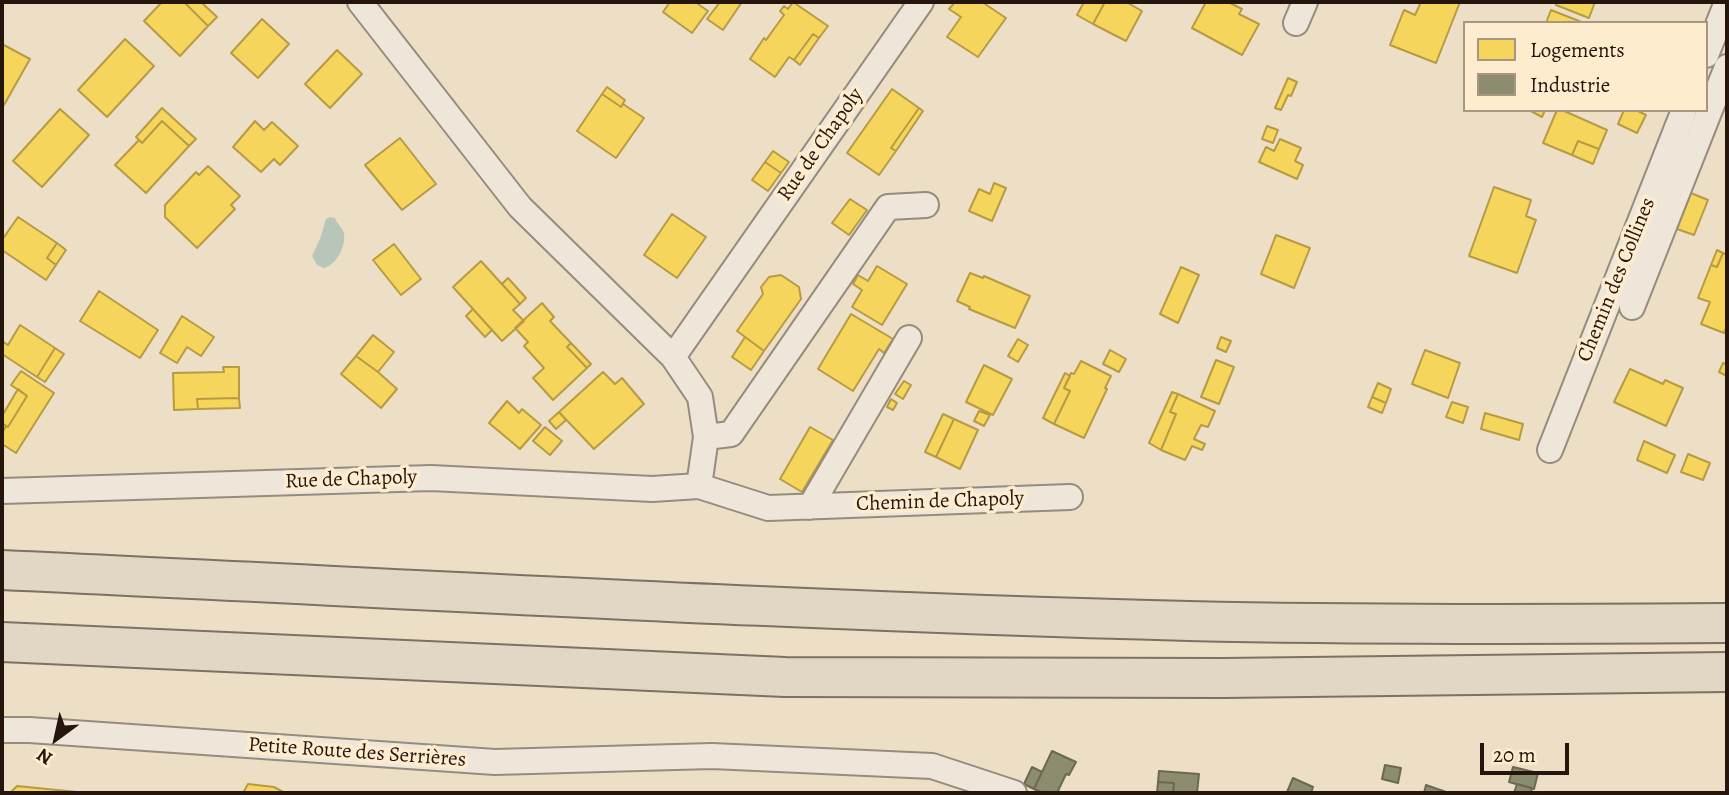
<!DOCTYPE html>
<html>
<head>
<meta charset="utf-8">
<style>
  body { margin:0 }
  #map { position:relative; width:1729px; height:795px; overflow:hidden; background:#eddec6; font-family:Alegreya,serif }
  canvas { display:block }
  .frame { position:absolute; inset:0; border:4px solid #25150c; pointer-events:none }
  .legend { position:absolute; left:1463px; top:21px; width:245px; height:91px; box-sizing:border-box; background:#feeccf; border:2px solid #a79681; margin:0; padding:9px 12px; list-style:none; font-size:21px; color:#25150c }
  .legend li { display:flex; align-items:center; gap:14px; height:35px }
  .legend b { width:35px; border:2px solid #a79681 }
  .north { position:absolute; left:21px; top:704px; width:70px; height:70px; -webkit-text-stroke:5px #feeccf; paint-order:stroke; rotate:213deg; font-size:19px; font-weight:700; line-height:28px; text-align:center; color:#25150c }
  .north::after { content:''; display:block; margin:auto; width:24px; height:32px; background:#25150c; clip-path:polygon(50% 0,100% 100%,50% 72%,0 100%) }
  .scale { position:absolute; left:1480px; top:743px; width:89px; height:32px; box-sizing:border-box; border:4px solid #25150c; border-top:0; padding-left:9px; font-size:21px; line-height:24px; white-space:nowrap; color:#25150c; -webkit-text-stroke:5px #feeccf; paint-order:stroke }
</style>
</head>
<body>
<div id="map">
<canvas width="1729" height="795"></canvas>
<div class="frame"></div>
<ul class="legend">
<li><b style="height:19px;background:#f6d55c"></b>Logements</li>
<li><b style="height:19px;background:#8c8c6e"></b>Industrie</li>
</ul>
<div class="north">N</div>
<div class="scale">20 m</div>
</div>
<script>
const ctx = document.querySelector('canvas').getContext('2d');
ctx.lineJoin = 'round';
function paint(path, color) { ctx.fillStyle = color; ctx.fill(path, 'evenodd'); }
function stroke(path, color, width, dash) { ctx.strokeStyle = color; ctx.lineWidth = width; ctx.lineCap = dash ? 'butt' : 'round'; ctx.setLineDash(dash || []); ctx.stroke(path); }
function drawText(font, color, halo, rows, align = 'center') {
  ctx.font = font + ' Alegreya,serif'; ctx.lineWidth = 7; ctx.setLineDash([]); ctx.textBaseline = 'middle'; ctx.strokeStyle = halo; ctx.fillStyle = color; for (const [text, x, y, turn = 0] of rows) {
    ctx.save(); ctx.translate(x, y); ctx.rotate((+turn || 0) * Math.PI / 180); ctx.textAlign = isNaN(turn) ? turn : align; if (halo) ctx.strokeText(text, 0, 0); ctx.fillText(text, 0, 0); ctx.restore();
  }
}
const water = new Path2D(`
  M330 217 335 218C337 225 343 227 344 234 346 247 336 265 324 268L317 265 312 256 320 239 326 219Z`);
const homes = new Path2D(`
  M162 2H184L208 26 180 56 144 21Z
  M184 2H201L217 17 208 26Z
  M670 2H695L708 11 692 33 663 12Z
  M720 2H742L723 30 707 19Z
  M793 2 828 26 819 38 813 34 794 60 789 57 775 77 750 59 764 38 766 40 784 15 780 11 784 6 788 9Z
  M955 2H982L1006 18 978 57 947 37 961 17 949 9Z
  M1084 2H1105L1093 24 1077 15Z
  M1105 2H1126L1142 11 1126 41 1093 24Z
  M1206 2H1228L1242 9 1239 14 1259 24 1242 55 1192 28Z
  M1421 2H1460L1436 63 1390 45 1404 10 1415 15Z
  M1557 2H1595L1589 18 1556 5Z
  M1551 10 1584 23H1546Z
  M262 19 289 44 258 78 231 53Z
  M813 34 819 38 800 65 794 60Z
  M125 39 154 66 107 117 78 90Z
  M2 44 30 59 4 105 2 104Z
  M337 50 362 74 330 108 305 84Z
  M1288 78 1297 82 1291 96 1288 95 1281 110 1275 108Z
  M607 87 625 100 621 107 602 94Z
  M892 89 919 108 891 148 896 151 879 175 847 153Z
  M602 94 621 107 623 104 644 118 616 158 577 131Z
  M162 108 196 139 189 146 162 121 142 143 136 137Z
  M919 108 923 111 896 151 891 148Z
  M60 109 89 135 42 187 13 161Z
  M1529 110H1545L1542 117Z
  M1557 110H1562L1607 130 1599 149 1578 141 1572 155 1543 143Z
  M1624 110H1636L1646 115 1637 133 1618 124Z
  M162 121 189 146 146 193 115 165 139 140 142 143Z
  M255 121 264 130 272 122 298 146 280 165 274 159 261 172 233 147Z
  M1267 126 1278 130 1273 143 1262 139Z
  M400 138 436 184 402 210 365 165Z
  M1280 139 1301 148 1295 161 1303 165 1297 179 1259 162 1266 147 1274 151Z
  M1578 141 1599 149 1593 164 1572 155Z
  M773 151 789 162 781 173 765 162Z
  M765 162 781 173 768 191 752 180Z
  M208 166 240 196 231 205 235 209 197 248 165 217V205L196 172 199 175Z
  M994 183 1006 188 992 221 969 211 979 189 990 194Z
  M1494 187 1531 200 1526 216 1536 220 1517 273 1469 256Z
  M1691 193 1708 200 1694 235 1677 229Z
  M850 199 867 210 849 235 832 223Z
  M672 214 706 237 677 278 644 255Z
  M18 217 57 243 47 258 56 265 46 280 2 250V240Z
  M1276 235 1310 248 1294 288 1261 274Z
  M57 243 66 250 56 265 47 258Z
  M394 244 421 279 401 295 373 260Z
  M1717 250 1723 253 1717 267 1711 265Z
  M1723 253 1727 255V326L1724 333 1701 324 1710 302 1698 298 1711 265 1717 267Z
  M481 261 520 304 513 310 524 321 502 341 453 287Z
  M877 266 907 284 882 325 852 307 862 290 853 284 858 275 868 281Z
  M1181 267 1199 275 1178 323 1160 314Z
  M970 273 983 278 984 276 1030 296 1015 328 969 309 970 307 957 301Z
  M781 275 799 287 801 299 764 351 737 331 763 294 761 287 769 277Z
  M508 278 526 298 520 304 502 284Z
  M99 291 158 330 140 358 80 321Z
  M542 303 554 317 550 321 571 343 567 347 587 368 553 400 533 378 544 368 524 346 528 342 515 328Z
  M473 309 492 330 485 337 466 316Z
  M851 314 893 339 884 353 879 349 853 391 818 369Z
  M182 316 214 337 201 356 187 347 177 363 160 353Z
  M20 325 55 348 37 377 2 354V341L8 345Z
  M373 335 394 352 378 372 356 356Z
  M745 337 764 351 751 370 732 357Z
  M1221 337 1231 341 1226 352 1217 348Z
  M1018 339 1028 345 1018 362 1008 356Z
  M571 343 591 364 587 368 567 347Z
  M55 348 64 354 45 382 37 377Z
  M1110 350 1126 359 1119 372 1103 364Z
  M1425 350 1460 363 1448 398 1412 384Z
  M356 356 378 372 397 389 381 408 341 374Z
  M1216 360 1234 367 1219 404 1201 397Z
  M1081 361 1111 376 1105 388 1107 389 1084 438 1054 424 1070 391 1064 388 1071 373 1074 374Z
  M1723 363 1727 365V376L1719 372Z
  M984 365 1012 379 993 415 966 402Z
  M223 367H239V398L197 399 198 409 174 410 173 373 224 372Z
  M1630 369 1663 384 1665 380 1683 388 1666 426 1614 402Z
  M21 371 54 393 16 453 2 444V433L6 426 8 427 27 396 11 385Z
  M603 372 615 384 622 378 644 404 594 449 559 412Z
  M1065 373 1070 376 1064 388 1070 391 1054 424 1043 418Z
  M904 381 911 385 903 399 895 394Z
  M1378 383 1391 389 1386 403 1372 397Z
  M18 389 27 396 8 427 2 423V416Z
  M1172 392 1178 394 1170 412 1176 414 1161 450 1149 443Z
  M1178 394 1215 411 1208 427 1201 425 1194 439 1205 444 1202 450 1192 446 1185 460 1161 450 1176 414 1170 412Z
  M1372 397 1386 403 1382 413 1368 407Z
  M239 398 240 408 198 409 197 399Z
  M891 399 897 403 893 410 887 407Z
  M507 401 519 413 522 409 541 425 520 449 489 423Z
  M1452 402 1468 407 1463 423 1446 417Z
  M979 411 990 415 984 426 974 421Z
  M559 412 566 420 556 429 549 421Z
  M1485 413 1523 424 1519 440 1481 429Z
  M943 414 954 419 936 457 925 452Z
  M954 419 978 430 960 469 936 457Z
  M545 427 562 441 550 455 533 441Z
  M810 427 833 440 802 492 780 479Z
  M1644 441 1675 455 1667 473 1637 460Z
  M1688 454 1710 463 1703 480 1681 472Z
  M248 784 274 787 285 793H243Z
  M17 786 77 792 78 793H10Z`);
const industry = new Path2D(`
  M1052 751 1076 762 1069 775 1066 774 1057 793H1043L1034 789Z
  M1385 765 1401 768 1398 783 1382 779Z
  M1032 767 1042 772 1034 789 1024 784Z
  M1513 767 1538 773 1534 789 1509 782Z
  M1159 771 1199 774 1197 793H1173L1174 783 1158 782Z
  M1293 778 1313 787 1311 793 1287 792Z
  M1158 782 1174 783 1173 793H1157Z
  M1517 784 1532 788 1531 793H1514Z
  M1426 785 1449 793H1424Z`);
const street = new Path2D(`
  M1296 23 1305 2
  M1706 55 1727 2
  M1632 307 1727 67
  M673 357 921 2
  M706 437 731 434 888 207 926 205
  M1550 450 1684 110
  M699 486 768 508 1070 497
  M2 491 431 478 652 489 699 486 706 437 700 397 673 357 520 207 360 2
  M810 507 909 338
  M2 730H29L495 762 712 756 932 766 1014 793`);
const highway = new Path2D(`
  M2 570C397 588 793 611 1189 621 1369 625 1548 624 1727 623
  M2 642 785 677 1223 678 1727 672`);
const streetNames = [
  ["Rue de Chapoly",821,145,-55],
  ["Chemin des Collines",1617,280,-68],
  ["Rue de Chapoly",351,480,-2],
  ["Chemin de Chapoly",940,502,-2],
  ["Petite Route des Serrières",357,753,4]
];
paint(water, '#b8c6b9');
paint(homes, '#f6d55c');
stroke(homes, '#b79b44', 2);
paint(industry, '#8c8c6e');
stroke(industry, '#6d6851', 2);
stroke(street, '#968c7d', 28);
stroke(highway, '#7b7164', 42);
stroke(street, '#efe6da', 24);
stroke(highway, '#e2d6c5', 38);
drawText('21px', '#25150c', '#feeccf', streetNames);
</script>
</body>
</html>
